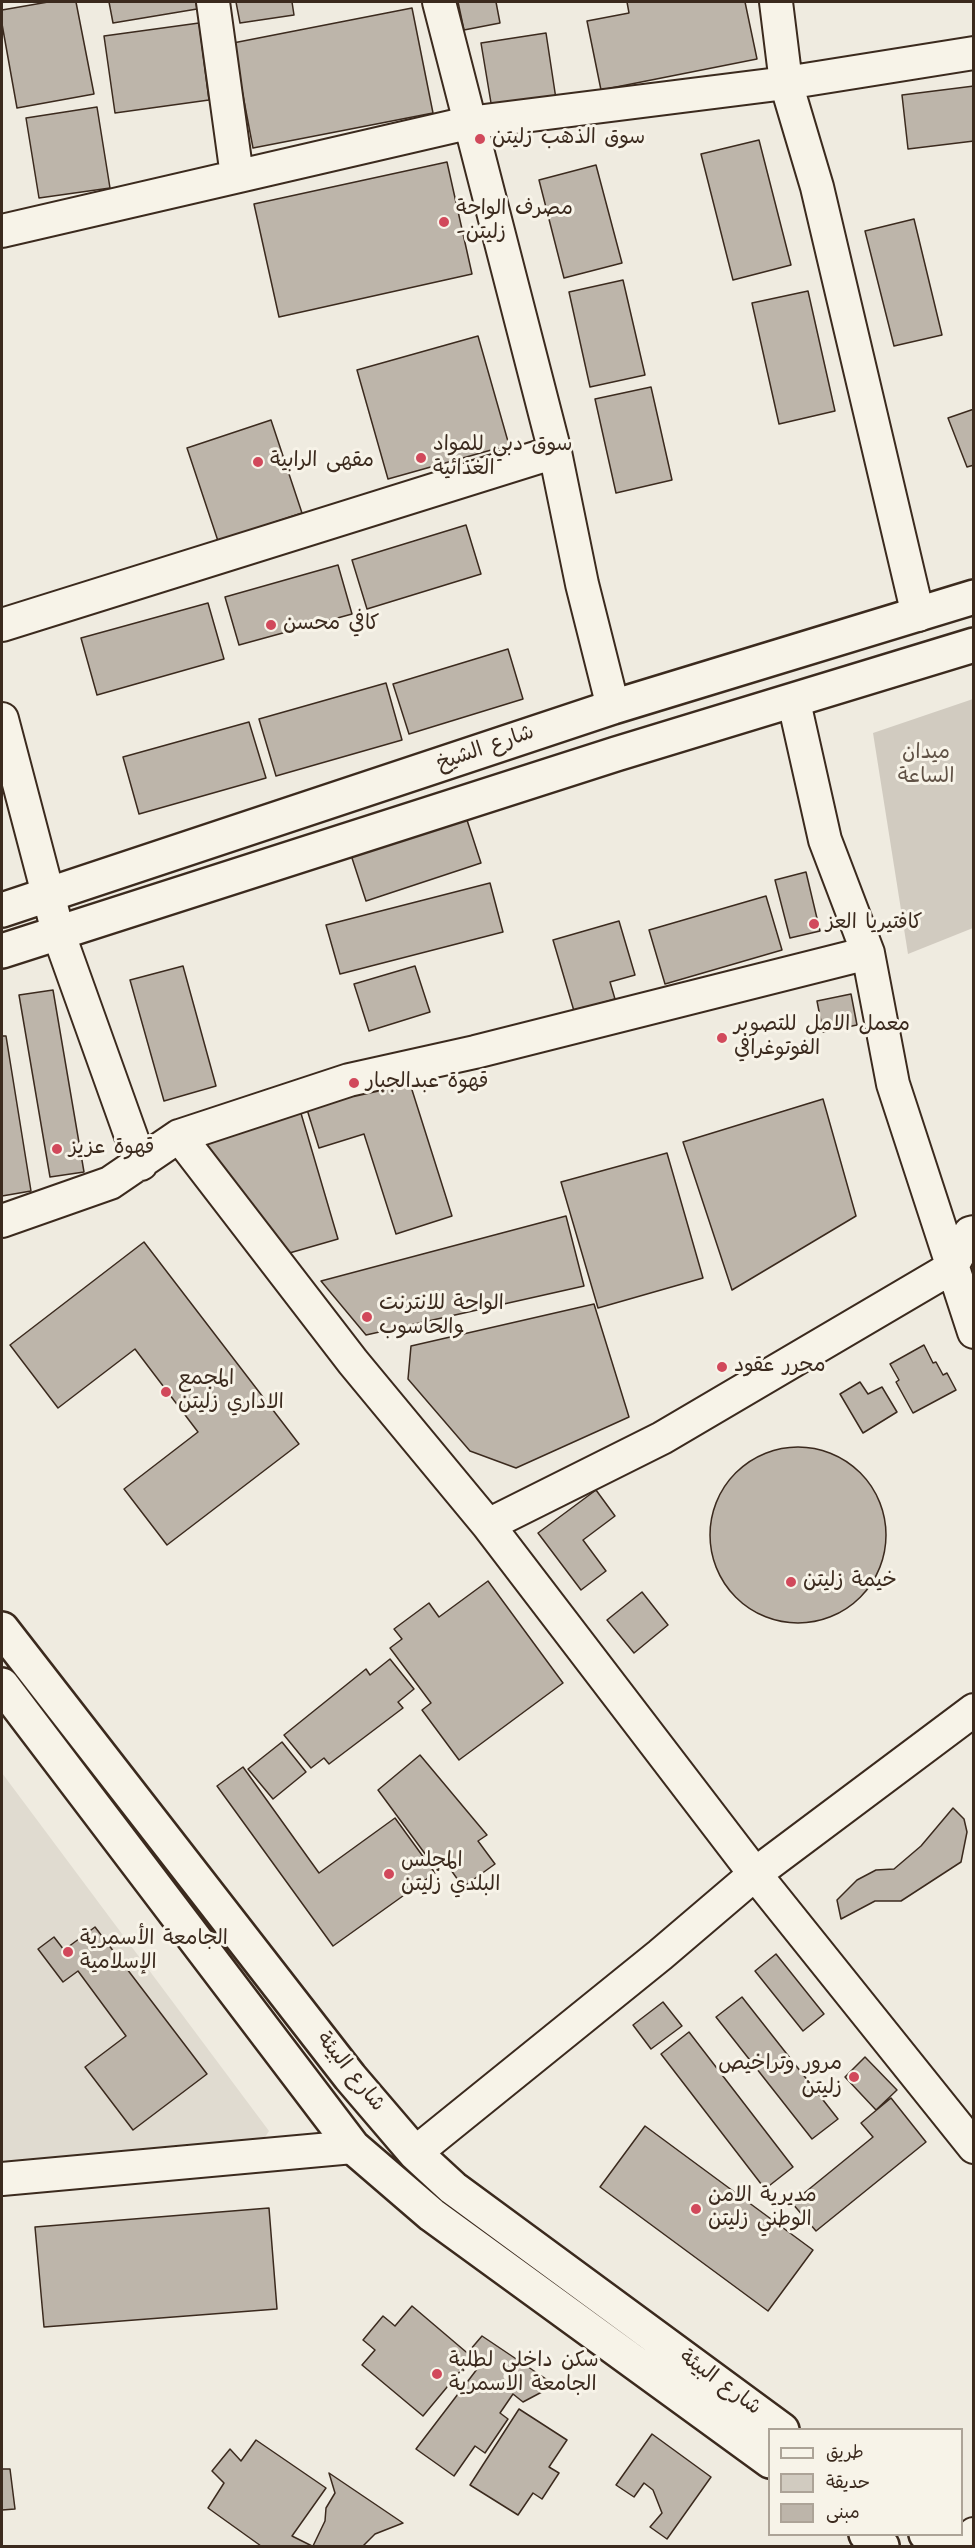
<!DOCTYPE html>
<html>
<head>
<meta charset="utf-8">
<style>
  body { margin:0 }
  #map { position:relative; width:975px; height:2548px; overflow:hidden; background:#efebe0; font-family:Kalam,"Playpen Sans Arabic",sans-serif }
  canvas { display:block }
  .frame { position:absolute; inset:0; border:3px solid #3b2a1e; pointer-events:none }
  .legend { position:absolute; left:768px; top:2428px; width:195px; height:108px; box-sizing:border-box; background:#f7f3e8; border:2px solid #aca397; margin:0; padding:8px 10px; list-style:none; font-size:18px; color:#3b2a1e }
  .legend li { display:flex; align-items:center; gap:12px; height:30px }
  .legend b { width:30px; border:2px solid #aca397 }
</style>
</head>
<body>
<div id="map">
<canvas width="975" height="2548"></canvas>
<div class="frame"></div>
<ul class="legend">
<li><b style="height:8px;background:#f7f3e8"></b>طريق</li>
<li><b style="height:16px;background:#d1cbc0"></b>حديقة</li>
<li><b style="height:16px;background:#bdb5aa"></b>مبنى</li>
</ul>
</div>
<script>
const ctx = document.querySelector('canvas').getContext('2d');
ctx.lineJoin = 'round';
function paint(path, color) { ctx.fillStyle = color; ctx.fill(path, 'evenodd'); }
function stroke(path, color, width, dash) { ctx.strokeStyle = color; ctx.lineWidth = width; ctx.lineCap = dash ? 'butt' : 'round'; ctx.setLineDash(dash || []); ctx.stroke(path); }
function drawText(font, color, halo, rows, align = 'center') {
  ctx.font = font + ' Kalam,"Playpen Sans Arabic",sans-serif'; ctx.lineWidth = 6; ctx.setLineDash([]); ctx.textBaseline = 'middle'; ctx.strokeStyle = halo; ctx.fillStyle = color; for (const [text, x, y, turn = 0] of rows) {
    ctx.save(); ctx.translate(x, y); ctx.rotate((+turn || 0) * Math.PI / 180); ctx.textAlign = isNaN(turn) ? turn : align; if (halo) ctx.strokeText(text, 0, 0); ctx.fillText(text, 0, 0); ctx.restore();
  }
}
const built = new Path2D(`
  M2 1773 269 2131 258 2148 2 2170Z`);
const green = new Path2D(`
  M973 699V928L908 954 873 733Z`);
const building = new Path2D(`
  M48 2H76L94 94 17 108 2 24V10Z
  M109 2H196L197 9 113 23Z
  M236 2H292L294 15 240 23Z
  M458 2H496L500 23 464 30Z
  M627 2H745L757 59 601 90 587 21 629 13Z
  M412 8 433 113 253 148 233 43Z
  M199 23 209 100 115 113 104 36Z
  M546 33 556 99 492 109 481 43Z
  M974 86V141L908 149 902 95Z
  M97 107 110 188 39 198 26 118Z
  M759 140 791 265 733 280 701 154Z
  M447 162 472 274 279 317 254 204Z
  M596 165 622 263 564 278 539 180Z
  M914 219 942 335 894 346 865 231Z
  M623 280 645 375 590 387 569 292Z
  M808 291 835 411 779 424 752 303Z
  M478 336 509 445 388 479 357 370Z
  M651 387 672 480 616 493 595 399Z
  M974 409V465L967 467 948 418Z
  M271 420 302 513 218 541 187 448Z
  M466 525 481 574 367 609 352 560Z
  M338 565 352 614 239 645 225 597Z
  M208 603 224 659 97 695 81 638Z
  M508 649 523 699 409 734 393 684Z
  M386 683 402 740 276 776 259 719Z
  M249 722 266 778 139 814 123 757Z
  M466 817 481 863 366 901 351 855Z
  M806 872 820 931 790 938 775 880Z
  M490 883 503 932 340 974 326 925Z
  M766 896 782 950 665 984 649 930Z
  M619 921 635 975 610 982 615 999 574 1011 553 940Z
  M183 966 216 1086 164 1101 130 980Z
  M415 966 430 1012 369 1031 354 984Z
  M53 990 84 1172 50 1177 19 995Z
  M851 994 857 1025 823 1032 817 1001Z
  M2 1036H6L31 1191 2 1196Z
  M406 1071 452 1216 396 1234 364 1134 319 1148 305 1103Z
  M823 1099 856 1216 732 1290 683 1142Z
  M300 1110 338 1239 286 1254 202 1138Z
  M667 1153 703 1278 598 1308 561 1182Z
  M566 1216 584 1286 366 1335 321 1281Z
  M144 1242 299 1444 167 1545 124 1489 198 1432 135 1349 58 1408 10 1345Z
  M594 1304 629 1417 516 1468 470 1451 408 1379 411 1346Z
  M924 1345 933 1363 936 1362 943 1375 947 1373 956 1390 913 1413 896 1382 899 1380 890 1364Z
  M860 1382 868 1394 882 1387 897 1412 863 1433 840 1394Z
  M710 1535a88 88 0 1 1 176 0a88 88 0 1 1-176 0Z
  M596 1490 615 1516 583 1540 606 1571 581 1590 538 1533Z
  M488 1581 563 1683 459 1760 422 1710 431 1703 390 1648 402 1639 394 1629 429 1603 439 1617Z
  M642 1592 668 1625 634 1653 607 1620Z
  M390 1659 414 1689 398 1702 403 1708 329 1764 324 1758 311 1768 284 1735 366 1669 370 1675Z
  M282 1742 306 1772 273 1799 248 1769Z
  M420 1755 487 1835 478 1841 495 1864 463 1887 446 1863 437 1870 378 1790Z
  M243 1767 319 1873 395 1818 435 1873 333 1946 217 1786Z
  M953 1808 964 1819 967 1832 961 1862 901 1901H875L841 1919 837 1900 857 1880 876 1870 894 1869 921 1846Z
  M95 1927 207 2074 133 2130 85 2067 126 2036 78 1971 63 1982 38 1949 54 1937 64 1950Z
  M776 1954 824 2014 803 2031 755 1971Z
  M742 1997 838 2119 812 2139 716 2017Z
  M663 2002 682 2026 651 2049 633 2025Z
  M689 2032 793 2167 765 2189 661 2054Z
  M865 2057 897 2090 876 2110 845 2077Z
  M891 2098 926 2142 816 2231 792 2203 873 2137 861 2123Z
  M645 2126 813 2250 768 2311 600 2187Z
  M269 2208 277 2309 44 2327 35 2227Z
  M412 2306 472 2357 423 2416 362 2365 375 2350 363 2340 383 2316 395 2326Z
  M482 2336 555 2385 523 2402 513 2394 500 2413 508 2419 485 2453 475 2446 454 2476 416 2449 484 2360 470 2350Z
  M519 2409 567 2440 549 2467 559 2473 542 2499 533 2493 518 2515 470 2485Z
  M652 2434 711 2477 667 2539 650 2527 662 2513 653 2490 644 2483 634 2497 616 2485Z
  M256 2440 326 2488 292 2536 312 2546H261L208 2508 224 2483 212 2471 230 2449 241 2461Z
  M2 2469H10L15 2509 2 2510Z
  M329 2473 403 2523 375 2534 363 2546H313L325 2521 326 2508 335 2493Z`);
const minor = new Path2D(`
  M213 2 237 176
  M439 2 555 452 582 584 613 707
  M776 2 786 83 817 187 918 615
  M2 231 468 123 786 83 974 53
  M2 625 555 452
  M794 702 825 840 868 953 893 1084 974 1332
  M2 719 58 932 141 1164
  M179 1136 353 1362 488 1525 755 1874 974 2147
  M2 1221 110 1183 179 1136 349 1080 475 1052 868 953
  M488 1525 662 1438 951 1268 970 1233 974 1232
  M415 2153 660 1955 755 1874 974 1710
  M2 2179 353 2147
  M964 2546 974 2534`);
const major = new Path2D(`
  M2 910 613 707 974 597
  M2 951 616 754 974 645
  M2 1629 350 2077 415 2153 453 2188 782 2430
  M2 1685 353 2147 432 2215 770 2461
  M866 2534 882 2546
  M926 2534 943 2546`);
const markers = [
  [480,139,6,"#d1495b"],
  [444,222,6,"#d1495b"],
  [421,458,6,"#d1495b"],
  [258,462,6,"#d1495b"],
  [271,625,6,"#d1495b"],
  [814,924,6,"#d1495b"],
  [722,1038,6,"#d1495b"],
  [354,1083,6,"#d1495b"],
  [57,1149,6,"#d1495b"],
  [367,1317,6,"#d1495b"],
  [722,1367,6,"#d1495b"],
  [166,1392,6,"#d1495b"],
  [791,1582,6,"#d1495b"],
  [389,1874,6,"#d1495b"],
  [68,1952,6,"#d1495b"],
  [854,2077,6,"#d1495b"],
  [696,2209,6,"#d1495b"],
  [437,2374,6,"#d1495b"]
];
const poiNames = [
  ["سوق الذهب زليتن",492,139],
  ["مصرف الواحة",456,210],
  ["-زليتن",456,234],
  ["سوق دبي للمواد",433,446],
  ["الغذائية",433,470],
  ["مقهى الرابية",270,462],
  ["كافي محسن",283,625],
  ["كافتيريا العز",826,924],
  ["معمل الامل للتصوير",734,1026],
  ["الفوتوغرافي",734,1050],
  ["قهوة عبدالجبار",366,1083],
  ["قهوة عزيز",69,1149],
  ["الواحة للانترنت",379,1305],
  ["والحاسوب",379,1329],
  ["محرر عقود",734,1367],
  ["المجمع",178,1380],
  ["الاداري زليتن",178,1404],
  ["خيمة زليتن",803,1582],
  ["المجلس",401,1862],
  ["البلدي زليتن",401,1886],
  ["الجامعة الأسمرية",80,1940],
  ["الإسلامية",80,1964],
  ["مرور وتراخيص",842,2065,"right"],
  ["زليتن",842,2089,"right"],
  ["مديرية الامن",708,2197],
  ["الوطني زليتن",708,2221],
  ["سكن داخلي لطلبة",449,2362],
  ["الجامعة اﻻسمرية",449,2386]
];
const streetNames = [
  ["شارع الشيخ",486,750,-19],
  ["شارع البيئة",349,2073,51],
  ["شارع البيئة",719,2384,36]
];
const parkNames = [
  ["ميدان",926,754],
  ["الساعة",926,778]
];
paint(built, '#e0dbd0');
paint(green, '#d1cbc0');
paint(building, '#bdb5aa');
stroke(building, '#3b2a1e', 1.5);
stroke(minor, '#3b2a1e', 36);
stroke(major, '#3b2a1e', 38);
stroke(minor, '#f7f3e8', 32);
stroke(major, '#f7f3e8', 33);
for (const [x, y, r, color] of markers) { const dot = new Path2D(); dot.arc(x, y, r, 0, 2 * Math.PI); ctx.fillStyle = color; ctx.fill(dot); stroke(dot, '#f7f3e8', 2); }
drawText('21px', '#3b2a1e', '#f7f3e8', poiNames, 'left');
drawText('21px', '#3b2a1e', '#f7f3e8', streetNames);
drawText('21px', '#605246', '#f7f3e8', parkNames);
</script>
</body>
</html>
